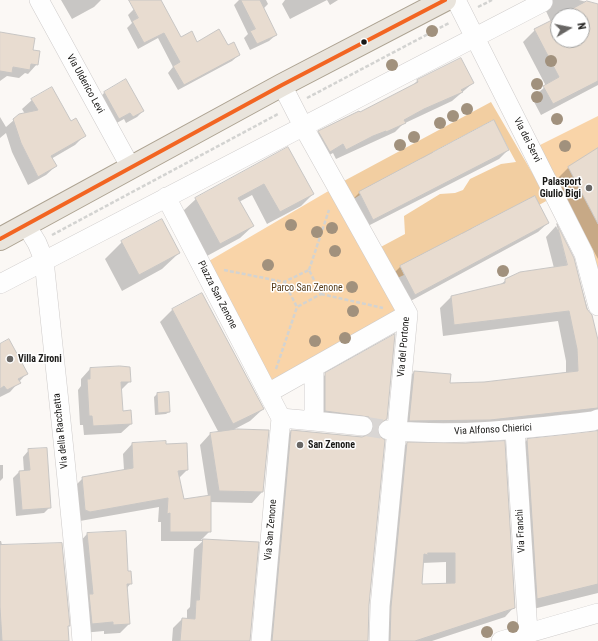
<!DOCTYPE html>
<html>
<head>
<meta charset="utf-8">
<style>
  body { margin:0 }
  #map { position:relative; width:598px; height:641px; overflow:hidden; background:#fbf8f5; font-family:"Roboto Condensed",sans-serif }
  canvas { display:block }
  .north { position:absolute; left:550px; top:8px; width:40px; height:40px; box-sizing:border-box; background:#fff; border:1px solid #a3a3a2; border-radius:50%; rotate:80deg; font-size:11px; font-weight:700; line-height:16px; text-align:center; color:#191816 }
  .north::after { content:''; display:block; margin:auto; width:14px; height:18px; background:#686664; clip-path:polygon(50% 0,100% 100%,50% 72%,0 100%) }
</style>
</head>
<body>
<div id="map">
<canvas width="598" height="641"></canvas>
<div class="north">N</div>
</div>
<script>
const ctx = document.querySelector('canvas').getContext('2d');
ctx.lineJoin = 'round';
function paint(path, color) { ctx.fillStyle = color; ctx.fill(path, 'evenodd'); }
function stroke(path, color, width, dash) { ctx.strokeStyle = color; ctx.lineWidth = width; ctx.lineCap = dash ? 'butt' : 'round'; ctx.setLineDash(dash || []); ctx.stroke(path); }
function drawText(font, color, halo, rows, align = 'center') {
  ctx.font = font + ' "Roboto Condensed",sans-serif'; ctx.lineWidth = 3; ctx.setLineDash([]); ctx.textBaseline = 'middle'; ctx.strokeStyle = halo; ctx.fillStyle = color; for (const [text, x, y, turn = 0] of rows) {
    ctx.save(); ctx.translate(x, y); ctx.rotate((+turn || 0) * Math.PI / 180); ctx.textAlign = isNaN(turn) ? turn : align; if (halo) ctx.strokeText(text, 0, 0); ctx.fillText(text, 0, 0); ctx.restore();
  }
}
const green = new Path2D(`
  M598 116V306L532 149Z
  M337 186 408 314 268 393 202 265Z`);
const forest = new Path2D(`
  M491 102 548 200 539 205 535 196 473 228 465 238 462 234 400 266 404 275 393 280 377 249 405 234 404 216 440 194 455 193 463 190 470 179 501 164 516 162 493 120 433 152 435 157 421 159 359 192 360 195 352 200 342 182Z`);
const shadow = new Path2D(`
  M61 0H101L94 7 72 19Z
  M151 0H160L180 39 197 43 227 46 239 55 232 61 178 90 168 73 173 67 158 38 138 49 127 28 132 23 128 15 134 9Z
  M239 0H266L268 4 263 9 276 35 269 41 250 50 244 38 248 34 234 5Z
  M285 0H338L330 5 327 0 290 19 282 4Z
  M541 0H579L598 5V85L541 115 532 98 546 86 523 42 535 30 551 22ZM558 16H582V40H558Z
  M0 33 32 51 37 64 28 74 25 73 19 78 7 76 0 81Z
  M418 80 473 83 452 101 403 124 395 132 336 159 333 153 320 160 310 141 319 132 359 114 413 85Z
  M105 92 143 111 137 117 126 123 124 119 113 125 98 99Z
  M32 100 71 122 84 136 75 145 51 159 56 166 46 175 28 185 12 152 6 133 0 138V117L6 127 14 120 25 114 22 109Z
  M493 121 508 150 499 159 364 228 350 202 359 193Z
  M288 149 313 194 301 206 267 224 252 195 239 202 253 226 240 238 207 256 183 211 196 199Z
  M598 149V259L556 180 569 167Z
  M534 197 548 223 538 232 405 304 391 276 400 267Z
  M556 226 573 258 598 345V410L588 420 398 431 403 383 414 372 449 384 484 383 566 374V361L558 321 443 336 440 308 451 297 500 285 506 280 554 268 546 237Z
  M122 242 179 253 162 269 122 291 105 259Z
  M202 294 263 409 250 421 231 431H268L262 492 252 503 210 502V531L201 540 258 543 249 641H172L173 628 182 619H187V610L190 607 194 549 203 541H161V522H158L159 507 80 521 74 487 83 478 124 470 123 454 132 444 165 445 187 470 178 479 183 501 208 496 200 445 210 434 219 433 160 322 172 310Z
  M0 345 27 373 10 392 0 397Z
  M90 369 130 381 121 390 122 412 131 424 121 433 84 435 83 425H80L78 390 81 386V379Z
  M326 374 386 419 376 428 367 641H263L282 440 291 431 365 437 364 431 316 420V384Z
  M157 394H168L169 412 166 414 155 415 154 397Z
  M598 422V593L525 611 515 452 527 440 597 432 595 426Z
  M407 443 514 607 505 617 432 641H381L398 453ZM446 562V584L421 585 422 563Z
  M29 450 50 507 44 513 16 516 13 478 19 472H24L23 457Z
  M0 465H3V478L0 481Z
  M87 534 128 572 131 583 127 588 129 624 120 633 104 634V631L82 633 78 544Z
  M0 541H1L2 545 67 627 68 641H0Z`);
const building = new Path2D(`
  M129 0H161L181 37 192 31 197 42 219 29 228 45 234 42 240 55 184 85 173 66 180 62 164 33 144 43 132 21 138 18Z
  M241 0H260L277 35 257 44 250 31 255 29Z
  M587 1 598 4V81L553 104 543 86 559 77 534 29 558 17V40H582V16H559Z
  M0 32 35 38 33 50 40 51 38 65 31 64 30 70 13 67 12 73 0 71Z
  M461 58 474 83 461 90 463 92 424 109 404 120 406 123 386 132V131L373 136 346 150 343 144 330 152 318 131 359 111 360 112 418 82 417 80Z
  M126 79 144 111 133 117 130 113 119 119 104 92Z
  M52 87 71 121 76 118 86 136 51 156 57 166 38 177 21 143 13 119 19 114 38 110 31 99Z
  M494 120 509 150 373 220 359 192Z
  M288 147 314 194 280 212 264 184 238 198 254 226 220 244 195 198Z
  M598 148V224L568 167Z
  M535 196 549 223 415 295 400 266Z
  M162 219 180 253 139 275 121 241Z
  M557 224 574 258 587 309 592 315 598 340V408L490 420 409 421 414 371 451 374 450 383 484 382 578 371 577 349 569 311 454 325 451 296 505 283V279L520 272 567 265Z
  M202 293 264 409 233 424 172 309Z
  M395 334 387 419 379 424 377 429 378 435 385 440 369 605 368 641H272L291 430 362 437 372 433 374 428 373 422 369 417 325 411V373Z
  M9 339 28 374 18 379 21 383 7 390 4 386 0 389V344Z
  M120 366 130 367 131 382H121L123 411 131 410 132 424 93 426 92 416H89L87 379H90V368Z
  M169 392 170 412 158 413 157 393Z
  M237 429 269 430 263 492 219 491 210 433Z
  M598 431V584L537 599 527 439Z
  M166 441V444L187 443 188 470 178 471 184 499 211 495V532H170V513L167 514 168 498 90 512 85 510 82 477 133 468 132 443Z
  M505 441 515 608 415 641H390L391 607 407 442 465 443ZM428 553H455V583L422 584 424 554 428 555Z
  M47 448 51 508 22 510 19 471 30 470 28 449Z
  M126 531 128 571H131L132 584H127L130 624 113 625V622L92 624 89 594H93L87 533Z
  M203 539 259 542 250 641H180L182 618 195 619 196 600H199Z
  M62 543 70 626H68L69 641H2L0 607V545Z`);
const minorTunnel = new Path2D(`
  M363 426 388 430`);
const path = new Path2D(`
  M478 7 492 0
  M307 98 449 23
  M52 235 278 114
  M224 270 284 282 309 270 321 294 297 307 284 282
  M309 270 329 210
  M321 294 383 308
  M276 369 297 307`);
const minor = new Path2D(`
  M39 0 131 168
  M456 0 584 254 598 306
  M282 85 303 126 408 314 380 606 379 641
  M166 197 281 418
  M26 225 37 243 44 260C57 387 72 514 82 641
  M0 284 543 2
  M268 393 408 314
  M281 418 314 421V367
  M314 421 363 426
  M388 430C456 437 525 429 593 421L598 419
  M515 431 528 632
  M261 641 281 418
  M501 641 598 613`);
const major = new Path2D(`
  M0 239 282 85 445 0`);
const bus1 = new Path2D(`
  M0 239 282 85 445 0`);
const trees = [
  [432,31],
  [551,61],
  [392,65],
  [537,84],
  [537,97],
  [467,109],
  [453,116],
  [557,119],
  [440,123],
  [414,137],
  [400,145],
  [565,146],
  [291,225],
  [332,228],
  [317,232],
  [335,251],
  [268,265],
  [503,271],
  [352,287],
  [353,311],
  [345,338],
  [315,341],
  [513,627],
  [487,632]
];
const markers = [
  [364,42,3.5,"#191816"],
  [589,188,4,"#686664"],
  [10,359,4,"#686664"],
  [300,445,4,"#686664"]
];
const streetNames = [
  ["Via Ulderico Levi",85,84,61],
  ["Via dei Servi",527,140,63],
  ["Piazza San Zenone",217,295,63],
  ["Via del Portone",404,347,-85],
  ["Via Alfonso Chierici",493,430,-3],
  ["Via della Racchetta",61,431,-96],
  ["Via San Zenone",271,530,-85],
  ["Via Franchi",521,531,-93]
];
const poiNames = [
  ["Palasport",581,182,"right"],
  ["Giulio Bigi",581,194,"right"],
  ["Villa Zironi",18,359],
  ["San Zenone",308,445]
];
const parkNames = [
  ["Parco San Zenone",307,288]
];
paint(green, '#f9d4a8');
paint(forest, '#f2cea1');
paint(shadow, '#0003');
paint(building, '#e8dcd0');
stroke(building, '#c8c6c4', 1);
stroke(minorTunnel, '#d9d6d4', 19, [19, 10]);
stroke(minor, '#cecbca', 20);
stroke(major, '#aca291', 24);
stroke(path, '#d3d3d1', 2.5, [4, 2]);
stroke(minor, '#fefefe', 19);
stroke(major, '#e9e4dc', 22);
stroke(bus1, '#f26522', 4);
ctx.fillStyle = '#a1917d';
for (const [x, y] of trees) { ctx.beginPath(); ctx.arc(x, y, 6, 0, 2 * Math.PI); ctx.fill(); }
for (const [x, y, r, color] of markers) { const dot = new Path2D(); dot.arc(x, y, r, 0, 2 * Math.PI); ctx.fillStyle = color; ctx.fill(dot); stroke(dot, '#fff', 1.5); }
drawText('10px', '#191816', '#fff', streetNames);
drawText('bold 10px', '#191816', '#fff', poiNames, 'left');
drawText('10px', '#573d1b', '#fff', parkNames);
</script>
</body>
</html>
